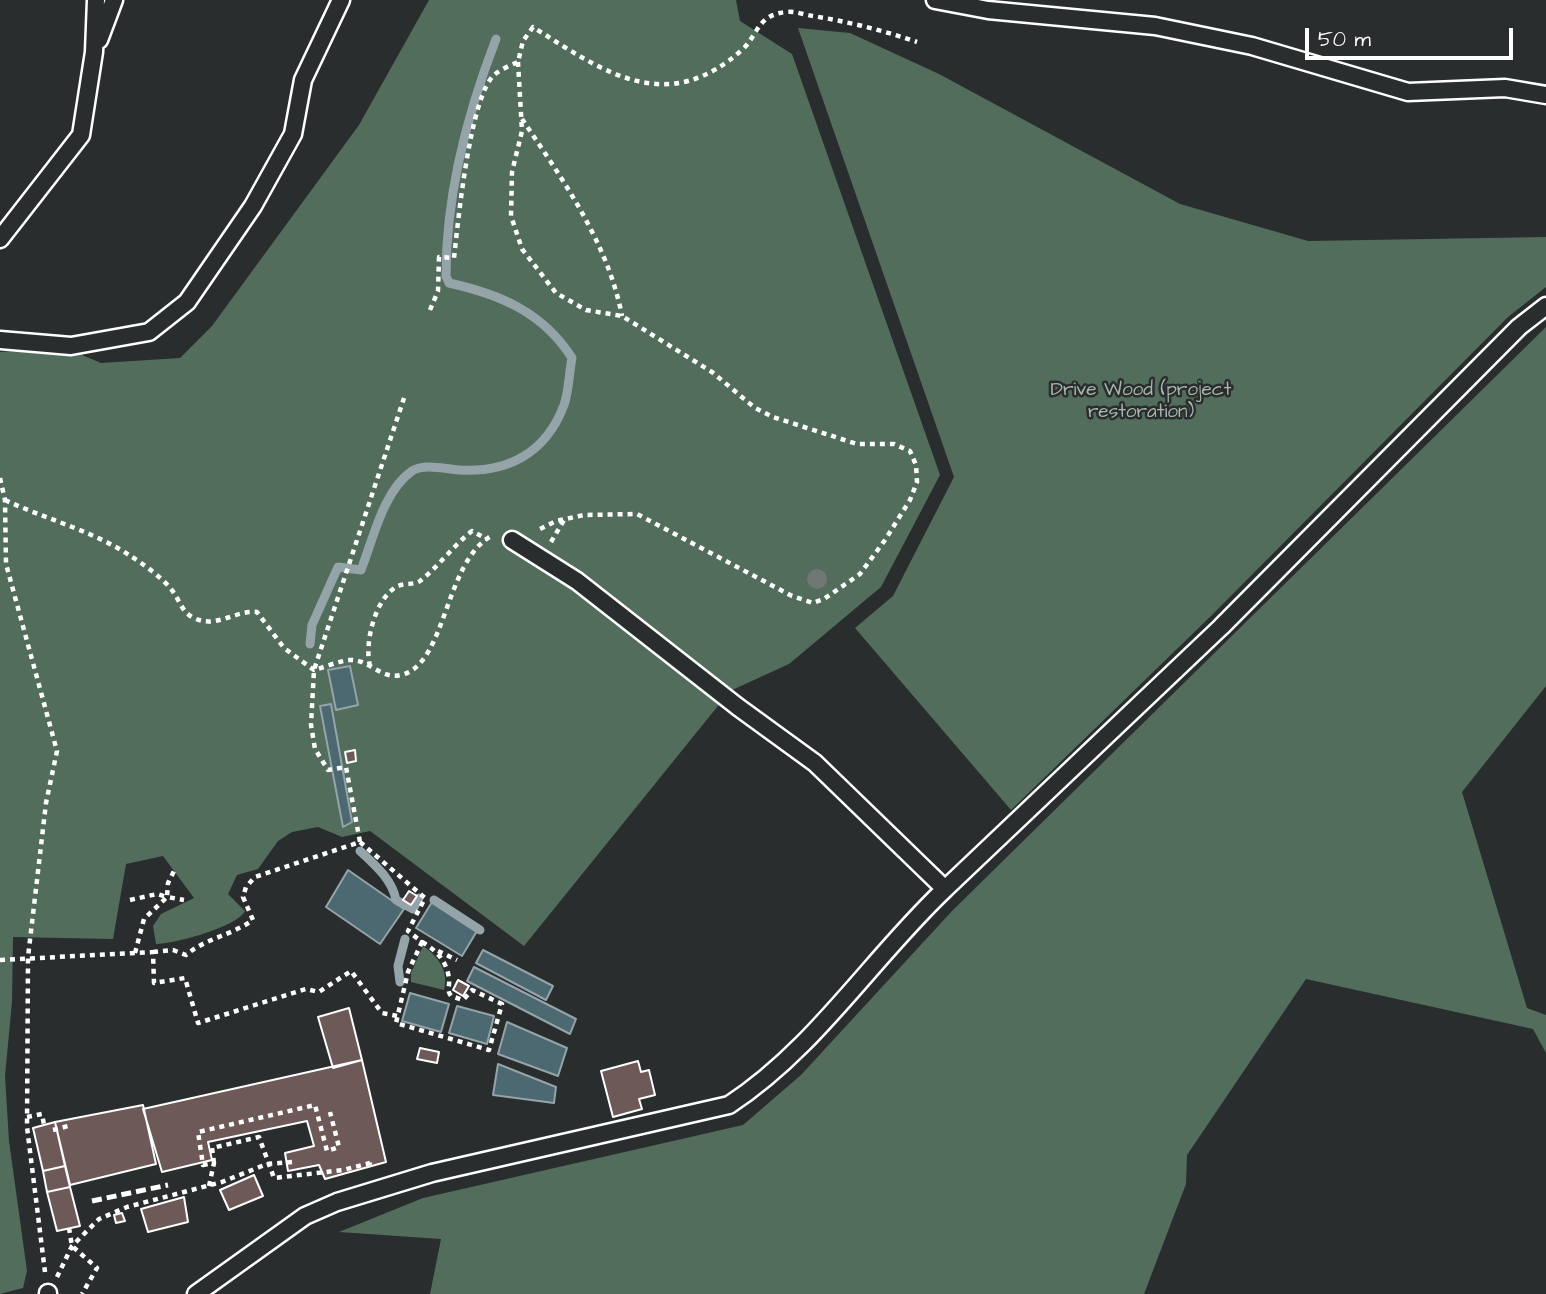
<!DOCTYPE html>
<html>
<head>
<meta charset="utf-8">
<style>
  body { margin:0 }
  #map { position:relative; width:1546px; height:1294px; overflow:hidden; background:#2a2d2e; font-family:"Architects Daughter",sans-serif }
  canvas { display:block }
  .scale { position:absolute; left:1305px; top:28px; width:208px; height:32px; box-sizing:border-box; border:4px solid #fff; border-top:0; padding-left:9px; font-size:21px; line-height:24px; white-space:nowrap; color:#fff; -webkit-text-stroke:5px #2a2d2e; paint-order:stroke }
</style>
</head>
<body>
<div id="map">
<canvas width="1546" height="1294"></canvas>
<div class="scale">50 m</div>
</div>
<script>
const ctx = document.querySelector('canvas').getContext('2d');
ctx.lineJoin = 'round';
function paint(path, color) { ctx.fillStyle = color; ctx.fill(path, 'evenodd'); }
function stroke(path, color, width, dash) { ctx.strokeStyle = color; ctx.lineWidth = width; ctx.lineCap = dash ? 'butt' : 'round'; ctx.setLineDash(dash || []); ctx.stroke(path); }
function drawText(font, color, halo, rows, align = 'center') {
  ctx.font = font + ' "Architects Daughter",sans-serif'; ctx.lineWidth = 5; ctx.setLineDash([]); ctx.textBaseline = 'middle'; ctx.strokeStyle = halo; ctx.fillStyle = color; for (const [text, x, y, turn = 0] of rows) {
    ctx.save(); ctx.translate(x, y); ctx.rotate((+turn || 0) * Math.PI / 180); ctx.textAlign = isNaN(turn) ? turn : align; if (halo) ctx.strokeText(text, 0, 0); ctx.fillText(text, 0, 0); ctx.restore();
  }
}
const green = new Path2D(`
  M429 0H736L740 21 792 54 940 475 881 587 789 664 730 691 524 946 370 831 342 837 318 827 292 832 278 841 258 869 237 875 228 894 245 911C237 927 174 944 156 944L153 926 161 914 194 898 163 856 126 864 113 939 13 937 12 1002 5 1076 9 1141 27 1271 23 1288 0 1294V352L49 349 82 355 101 363 180 358 212 326 359 125Z
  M798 28 850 33 939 74 1180 204 1308 241 1546 237V287L1508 317 1213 614 1011 810 855 628 893 596 954 477Z
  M1546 327V686L1462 792 1527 1008 1546 1015V1053L1533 1029 1306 979 1187 1155 1186 1184 1144 1294H430L441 1239 339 1232 423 1198 743 1125 801 1075 952 911Z
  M423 946C438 956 449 971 444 990L411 982V973Z`);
const water = new Path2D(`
  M350 666 358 705 336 710 328 670Z
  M331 704 352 822 343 827 320 706Z
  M348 870 404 909 380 944 326 907Z
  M432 902 477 931 462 956 416 928Z
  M483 950 553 986 546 1000 476 963Z
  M474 967 576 1019 570 1034 467 981Z
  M410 993 449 1004 441 1032 402 1021Z
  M457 1006 494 1016 487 1044 449 1033Z
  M507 1022 567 1048 558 1076 498 1054Z
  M498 1064 556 1087 554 1103 493 1095Z`);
const stream = new Path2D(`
  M310 644 312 625 338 567 361 570C373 540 383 491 412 471 424 463 446 469 459 470 508 473 546 453 564 405 569 391 569 373 572 358 543 312 499 294 449 283L446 276C446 196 467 114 496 39
  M360 851C375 865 392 879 396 900L413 909 419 898
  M434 900 480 930
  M400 982 398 966 405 939`);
const building = new Path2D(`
  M355 750 356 761 347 763 345 752Z
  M409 891 417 896 411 905 403 900Z
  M458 980 469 986 463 996 453 990Z
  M349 1008 362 1060 333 1068 318 1017Z
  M420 1048 439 1052 437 1063 417 1059Z
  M362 1060 386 1162 325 1179 319 1165 288 1171 285 1153 314 1146 307 1121 208 1142 212 1160 162 1172 143 1109Z
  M638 1061 641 1072 649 1070 655 1095 639 1099 642 1109 613 1117 601 1071Z
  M143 1105 156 1164 70 1185 55 1122Z
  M55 1122 65 1166 43 1171 33 1128Z
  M65 1166 70 1187 47 1192 43 1171Z
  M254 1175 263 1196 229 1210 220 1190Z
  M70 1187 80 1226 57 1231 47 1192Z
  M184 1197 188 1222 148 1232 141 1209Z
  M122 1213 125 1221 116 1223 114 1215Z`);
const path = new Path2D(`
  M518 62 522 131 512 172 511 216 522 249 556 293 586 310 622 316 712 372 755 408 773 417 857 444H894L910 451 916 465 917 482 910 500 885 540 860 574 824 599 813 603 792 596 637 514 584 515 556 521 536 531
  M522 119C563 180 608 243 622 316
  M430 310 438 291 439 257 454 258C458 222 470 97 494 75 501 69 511 65 518 62L523 41 533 27C605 73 668 118 744 48 758 34 758 14 787 12 795 11 805 15 813 16 849 22 882 30 917 42
  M0 478 5 500 6 564 57 751 46 803 28 957 27 1127 45 1272
  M5 500C45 519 91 530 129 555 142 563 160 576 171 589 179 598 181 612 194 618 216 629 235 610 257 612L284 648 314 670C325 667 339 661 350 660 369 659 381 680 401 675 447 665 444 560 493 535
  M551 542 564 520
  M370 666C364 644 375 597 398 586 405 583 414 585 420 581 438 567 453 546 472 531L487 539
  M360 842 425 898 408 931 422 942
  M130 900 157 894 167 897 168 883 174 871
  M422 942C436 950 447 961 449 979 450 987 446 989 451 996L463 1000 472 990 502 1004 489 1050 396 1023 408 972Z
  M438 951 457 960
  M153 952 173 950 186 955C206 938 230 936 253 920L243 897 246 887 255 877 360 842 346 767 328 770 315 749 311 725 314 670 404 398
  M135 953 144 919 167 897 184 900
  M0 960 153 952 154 983 185 978 198 1023 306 989 319 992 351 971 382 1013 397 1016
  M27 1117 42 1114 44 1125
  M53 1130 72 1125
  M214 1163 212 1148 259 1137 274 1178 343 1170 370 1163V1160
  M209 1186 214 1163 203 1165 198 1132 315 1105 327 1151 339 1147 330 1112
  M69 1228 72 1246 97 1268 82 1294
  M57 1277 72 1246 99 1219 127 1207 222 1182 267 1164 292 1162`);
const lane = new Path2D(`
  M935 0 988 10 1155 26 1252 46 1408 92 1505 88 1546 95
  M99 40 114 0
  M0 239 81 135 94 52 96 0
  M0 340 71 346 149 332 187 302 253 206 293 134 303 80 341 0
  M945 889 1221 627 1519 327 1546 306
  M48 1293V1294
  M196 1294 305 1216 337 1202 432 1173 729 1105C815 1049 871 959 945 889L815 763 738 707 577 581 512 540`);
const rail = new Path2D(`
  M92 1201 168 1185`);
const trees = [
  [817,579]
];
const parkNames = [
  ["Drive Wood (project",1141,391],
  ["restoration)",1141,413]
];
paint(green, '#526d5c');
paint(water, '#4c6870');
stroke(water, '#94a4a9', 2);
stroke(stream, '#94a4a9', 9);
paint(building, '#6d5a58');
stroke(building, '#fff', 2);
stroke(lane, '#fff', 21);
stroke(path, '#fff', 4.5, [5, 5]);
stroke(lane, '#2a2d2e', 16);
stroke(rail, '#fff', 5, [10, 5]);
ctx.fillStyle = '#6f7874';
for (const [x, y] of trees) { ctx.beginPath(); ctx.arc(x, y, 10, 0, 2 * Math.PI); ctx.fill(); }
drawText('19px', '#a8b6ae', '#2a2d2e', parkNames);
</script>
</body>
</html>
